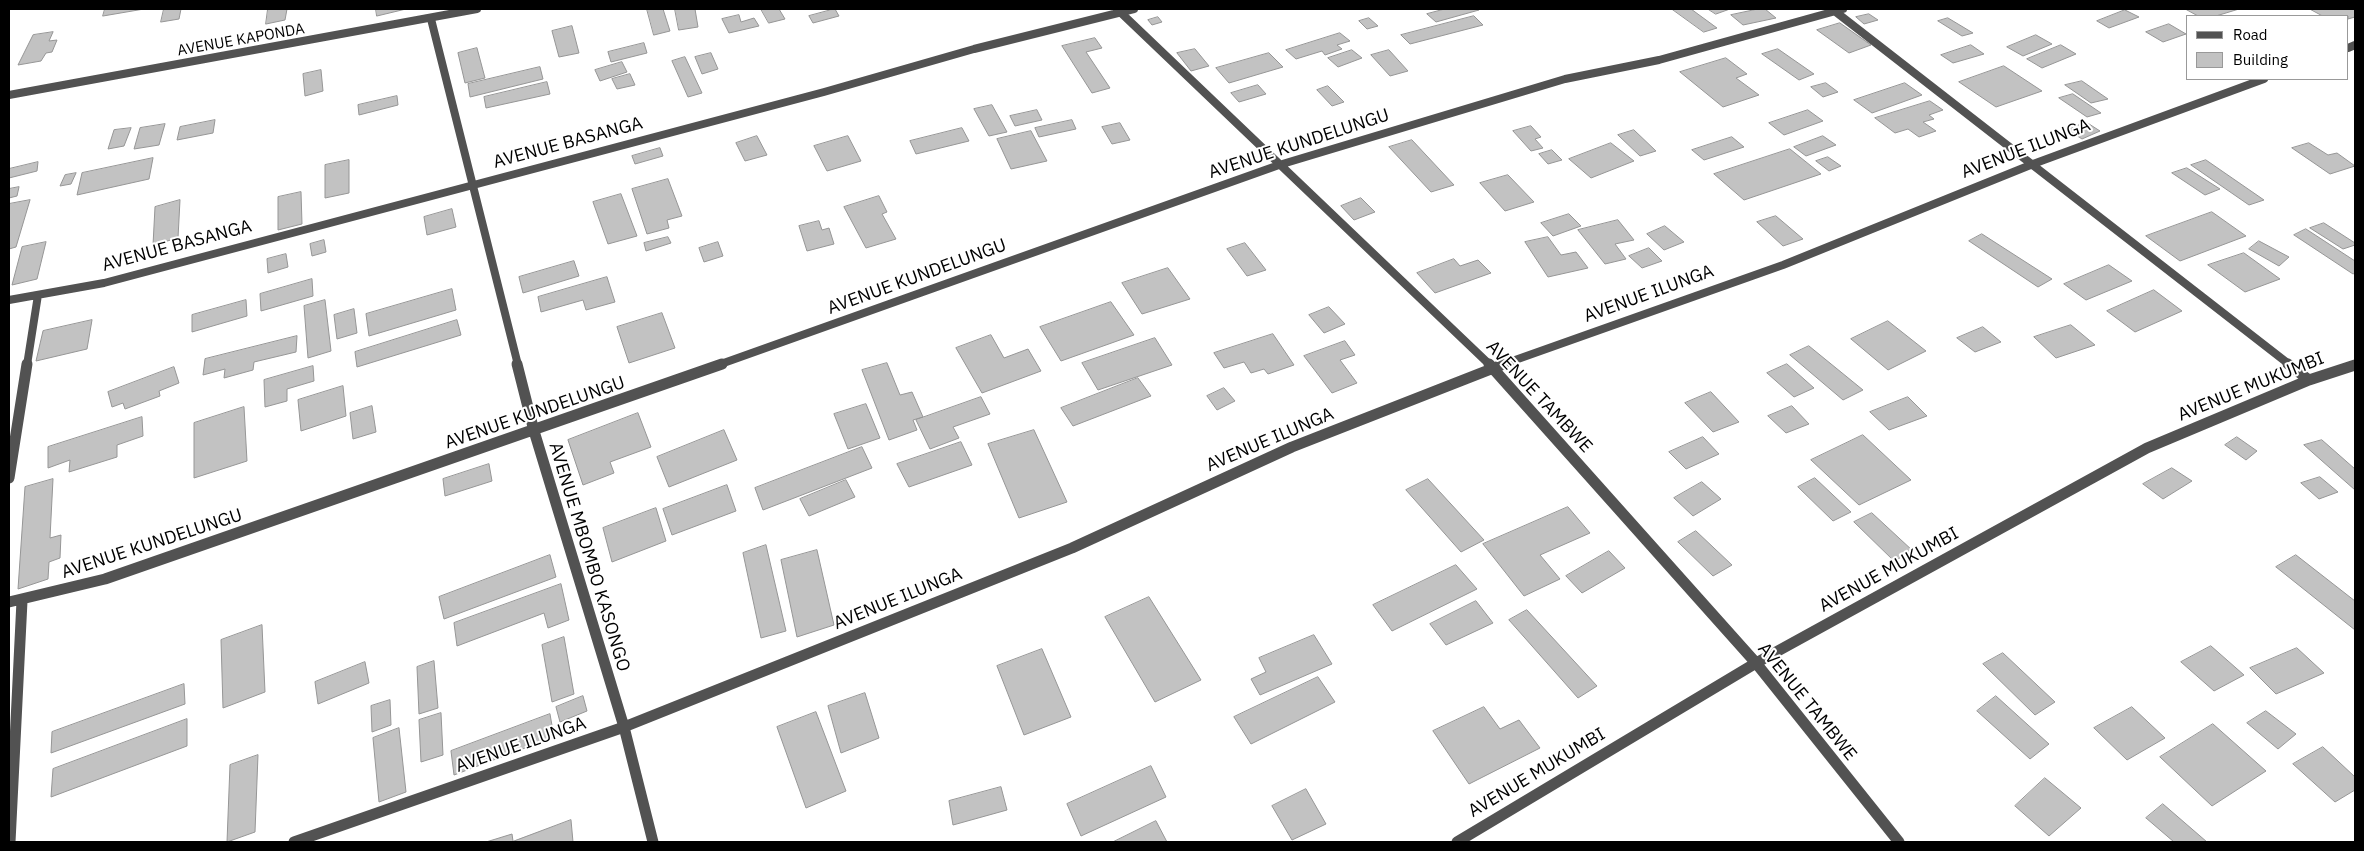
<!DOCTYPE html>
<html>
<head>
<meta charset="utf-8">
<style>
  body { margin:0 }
  #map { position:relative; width:2364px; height:851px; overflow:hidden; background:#fff; font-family:"IBM Plex Sans",sans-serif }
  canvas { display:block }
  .frame { position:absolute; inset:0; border:10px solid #000; pointer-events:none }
  .legend { position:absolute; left:2186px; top:15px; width:162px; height:65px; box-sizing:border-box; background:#fff; border:1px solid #999; margin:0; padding:6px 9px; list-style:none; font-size:15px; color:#000 }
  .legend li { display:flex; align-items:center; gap:10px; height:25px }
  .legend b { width:25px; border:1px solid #999 }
</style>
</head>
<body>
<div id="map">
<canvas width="2364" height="851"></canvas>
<div class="frame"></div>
<ul class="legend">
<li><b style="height:6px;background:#525252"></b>Road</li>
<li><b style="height:14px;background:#c2c2c2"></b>Building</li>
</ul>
</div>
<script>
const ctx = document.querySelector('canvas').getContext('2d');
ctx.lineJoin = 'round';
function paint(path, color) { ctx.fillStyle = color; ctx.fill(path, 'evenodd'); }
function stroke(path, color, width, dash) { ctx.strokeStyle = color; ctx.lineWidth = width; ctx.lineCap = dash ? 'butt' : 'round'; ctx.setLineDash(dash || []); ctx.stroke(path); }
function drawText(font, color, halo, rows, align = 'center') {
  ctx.font = font + ' "IBM Plex Sans",sans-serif'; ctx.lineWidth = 4; ctx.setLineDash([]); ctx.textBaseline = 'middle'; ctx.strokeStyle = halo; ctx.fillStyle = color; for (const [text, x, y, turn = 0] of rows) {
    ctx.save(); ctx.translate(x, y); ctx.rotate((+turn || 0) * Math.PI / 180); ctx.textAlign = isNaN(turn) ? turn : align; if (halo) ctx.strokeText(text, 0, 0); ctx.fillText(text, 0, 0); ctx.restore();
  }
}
const building = new Path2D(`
  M105 9H144L103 16Z
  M164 9H181L179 19 161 22Z
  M268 9H287L285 20 266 24Z
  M376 9H406L377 16Z
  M647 9H663L670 31 654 35Z
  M675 9H695L698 27 679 30Z
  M761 9H779L785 19 769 23Z
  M835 9 839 16 813 23 809 16Z
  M1445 9H1477L1479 10 1436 22 1427 14Z
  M1672 9H1691L1717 28 1704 32Z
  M1708 9H1730L1716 14Z
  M1758 9H1765L1776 18 1743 25 1731 15Z
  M2190 9H2239L2216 16H2198L2187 10Z
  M2310 9H2355V17L2348 19V16H2323Z
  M2125 10 2139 17 2109 28 2097 21Z
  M1869 14 1878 20 1864 24 1856 17Z
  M739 15 741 22 754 18 759 26 729 33 722 19Z
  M1474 16 1483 25 1410 44 1401 35Z
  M1158 17 1162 22 1152 25 1148 20Z
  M1369 18 1378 26 1367 29 1359 21Z
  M1948 18 1973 33 1962 36 1938 21Z
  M1840 23 1871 45 1849 53 1817 30Z
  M2169 24 2186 34 2163 42 2146 32Z
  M572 26 579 53 559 57 552 31Z
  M53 32 49 41 57 40 52 52 46 53 41 61 18 65 33 35Z
  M1340 33 1350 41 1337 45 1342 49 1325 55 1322 51 1296 59 1286 50Z
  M2036 35 2052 44 2023 56 2007 47Z
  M1095 38 1102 48 1086 52 1110 88 1092 93 1062 46Z
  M644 43 647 53 611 62 608 52Z
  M1971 45 1984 54 1953 63 1941 55Z
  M2061 45 2076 54 2042 68 2027 59Z
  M477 48 485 78 465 83 458 53Z
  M1195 49 1209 66 1191 71 1177 53Z
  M1778 49 1814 74 1799 80 1762 54Z
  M1352 50 1362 58 1338 67 1328 58Z
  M1389 50 1408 71 1390 76 1371 55Z
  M711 53 718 69 702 74 695 57Z
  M1269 53 1283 67 1229 83 1216 68Z
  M685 57 702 93 688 97 672 61Z
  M1726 58 1747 74 1736 78 1759 95 1723 107 1680 72Z
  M622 62 627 72 600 81 595 70Z
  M2004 66 2042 91 1996 107 1959 82Z
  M540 67 543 79 470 97 468 84Z
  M321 70 323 91 305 96 303 74Z
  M630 74 635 85 617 89 612 79Z
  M2082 81 2108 99 2091 103 2065 85Z
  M547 82 550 94 486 108 484 97Z
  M1826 83 1838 92 1823 97 1811 87Z
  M1905 83 1922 95 1872 113 1854 100Z
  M1258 85 1266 94 1239 102 1231 93Z
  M1328 86 1344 102 1332 106 1317 90Z
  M2073 94 2101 113 2087 117 2059 98Z
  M397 96 398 105 359 115 358 105Z
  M1930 101 1943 110 1929 115 1934 119 1923 122 1936 131 1919 137 1908 129 1895 133 1875 118Z
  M992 105 1007 132 989 136 974 109Z
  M1037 110 1042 120 1015 126 1010 116Z
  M1808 110 1823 121 1784 135 1769 123Z
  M215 120 213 133 177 140 180 127Z
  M1072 120 1076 129 1039 137 1035 128Z
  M2086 122 2100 131 2082 139 2068 130Z
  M1120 123 1130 140 1112 144 1102 127Z
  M165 124 159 145 134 149 140 128Z
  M1531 126 1541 137 1535 139 1543 148 1531 151 1513 131Z
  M131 128 124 146 108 149 114 130Z
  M962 128 969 141 916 154 910 141Z
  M1634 130 1656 151 1640 156 1618 135Z
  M1031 131 1047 161 1011 169 997 139Z
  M757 136 767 155 745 161 736 143Z
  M848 136 861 161 827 171 814 146Z
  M1823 136 1836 145 1806 156 1794 147Z
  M1732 137 1744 147 1704 160 1692 150Z
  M1412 140 1454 185 1431 192 1389 147Z
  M1611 143 1634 161 1591 178 1569 159Z
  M2309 143 2328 155 2337 153 2355 166 2330 174 2292 148Z
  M660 148 663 156 635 164 632 156Z
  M1790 149 1821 174 1744 200 1714 174Z
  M1552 150 1562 160 1548 164 1539 154Z
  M1828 157 1841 166 1829 171 1816 161Z
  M153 158 149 179 77 195 82 173Z
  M349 160V193L325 198V165Z
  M2206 160 2264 200 2249 205 2191 165Z
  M38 162 37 171 9 178V169Z
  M2187 168 2220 189 2205 195 2172 173Z
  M76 173 71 184 60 186 65 175Z
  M1508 175 1534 202 1505 211 1480 183Z
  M668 179 682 216 667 220 669 228 647 234 632 189Z
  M19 187 17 196 9 198V189Z
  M301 192 302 224 278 230V197Z
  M621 194 637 236 608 244 593 202Z
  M879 196 887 212 882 214 896 239 866 248 844 207Z
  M1361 198 1375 212 1354 220 1341 206Z
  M30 200 16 247 9 249V204Z
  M180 200 178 238 153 245 155 207Z
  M452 209 456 227 427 235 424 217Z
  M2212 212 2246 236 2180 261 2146 236Z
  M1569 214 1581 226 1553 236 1541 223Z
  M1776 216 1803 239 1783 246 1757 222Z
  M1618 220 1634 240 1615 244 1626 259 1605 264 1578 230Z
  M819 221 822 230 829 228 834 244 807 251 799 226Z
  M2324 223 2355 243V245L2343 249 2310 228Z
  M1665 226 1684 242 1664 250 1647 234Z
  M2306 229 2355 261V273L2353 274 2294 235Z
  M1982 234 2052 279 2038 287 1969 241Z
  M668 237 671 243 646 251 644 243Z
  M1548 237 1561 255 1576 252 1588 268 1548 277 1525 242Z
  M324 240 326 252 312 256 310 244Z
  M2259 241 2289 257 2279 266 2249 249Z
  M46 242 37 279 12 285 22 247Z
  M718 242 723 256 704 262 699 248Z
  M1245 243 1266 270 1247 276 1227 249Z
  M1649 248 1662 261 1642 268 1629 256Z
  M2244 253 2280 279 2245 292 2208 265Z
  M286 254 288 267 268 273 267 259Z
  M1454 259 1460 266 1478 260 1491 273 1435 293 1417 273Z
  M574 261 579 276 523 293 519 277Z
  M2109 265 2132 281 2086 300 2064 284Z
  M1168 268 1190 299 1142 314 1122 283Z
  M607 277 615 302 586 310 583 300 541 312 538 297Z
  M312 279 313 296 261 311 260 294Z
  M452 289 456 310 369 336 366 314Z
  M2154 290 2182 311 2135 332 2107 311Z
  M246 300 247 316 192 332V315Z
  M325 300 331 351 308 358 304 306Z
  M1111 302 1134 335 1061 361 1040 327Z
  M1329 307 1345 324 1324 333 1309 315Z
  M354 309 357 333 337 339 334 315Z
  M662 313 675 348 629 363 617 327Z
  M92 320 87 349 36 361 43 331Z
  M457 320 461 335 357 367 355 352Z
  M1888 321 1926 351 1888 370 1851 339Z
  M2071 325 2095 345 2056 358 2034 337Z
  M1983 327 2001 342 1975 352 1957 338Z
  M1273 334 1294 365 1268 374 1264 369 1251 373 1244 362 1224 368 1214 353Z
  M991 335 1004 358 1028 349 1041 371 982 393 956 348Z
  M297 336 296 352 254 362 253 370 224 378 225 369 203 375 205 359Z
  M1155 338 1172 365 1098 390 1082 363Z
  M1345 341 1355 355 1340 360 1357 383 1332 393 1304 356Z
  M1809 346 1863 390 1843 400 1790 355Z
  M887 363 900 395 912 392 923 417 913 420 917 430 889 440 862 370Z
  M1787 364 1814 388 1794 397 1767 373Z
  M313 366 314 381 287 389V401L265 407 264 380Z
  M174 367 179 383 159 391 160 396 125 409 123 403 112 407 108 392Z
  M1138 378 1151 396 1073 426 1061 408Z
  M343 386 346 416 301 431 298 400Z
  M1224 388 1235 401 1217 410 1207 396Z
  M1711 392 1739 422 1713 432 1685 403Z
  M981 397 990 414 953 427 959 438 930 449 916 420Z
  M1908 397 1927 416 1889 430 1870 412Z
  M866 404 880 438 848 449 834 414Z
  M372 406 376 432 353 439 350 413Z
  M1792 406 1809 424 1786 433 1768 416Z
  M244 407 247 461 194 478V423Z
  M638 413 651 447 610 462 614 473 583 485 568 440Z
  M142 417 143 436 117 445V457L69 472 70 460 48 468V447Z
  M724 430 737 460 669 487 657 457Z
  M1034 430 1067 502 1019 518 988 444Z
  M1863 435 1911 480 1859 505 1811 460Z
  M1703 437 1719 454 1686 469 1669 452Z
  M2237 437 2257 451 2246 460 2225 445Z
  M2322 440 2355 469V490L2304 445Z
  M961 442 972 465 909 487 897 464Z
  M862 447 872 468 763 510 755 488Z
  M489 464 492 481 445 496 443 479Z
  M2172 468 2192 481 2163 499 2143 484Z
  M2320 477 2338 492 2319 499 2301 483Z
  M1815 478 1851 512 1833 521 1798 487Z
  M53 479 50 538 61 535 60 558 49 562 48 579 18 589 25 487Z
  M1428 479 1484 540 1461 552 1406 490Z
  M846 480 855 497 809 516 800 499Z
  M1702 482 1721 499 1693 516 1674 498Z
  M727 485 736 511 672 535 663 509Z
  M1568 507 1590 533 1540 555 1560 579 1524 596 1483 544Z
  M656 508 666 541 612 562 603 528Z
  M1872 513 1913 551 1894 561 1854 522Z
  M1696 531 1732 565 1713 576 1678 542Z
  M766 545 786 631 761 638 743 553Z
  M817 550 834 625 797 637 781 560Z
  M1609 551 1625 568 1582 593 1566 576Z
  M550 555 556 577 444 619 439 597Z
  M2296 555 2355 601V630L2276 567Z
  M1456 565 1477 589 1392 631 1373 605Z
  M561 584 569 620 548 628 544 613 457 646 454 623Z
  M1149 597 1201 680 1155 702 1105 617Z
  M1476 601 1493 623 1446 645 1430 624Z
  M1527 610 1597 686 1578 698 1509 620Z
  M262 625 265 692 223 708 221 640Z
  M1314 635 1332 664 1260 695 1251 679 1266 672 1259 658Z
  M564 637 574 694 552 702 542 645Z
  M2211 646 2244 675 2214 691 2181 662Z
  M2297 648 2324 673 2276 694 2250 668Z
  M1042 649 1071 717 1024 735 997 666Z
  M2003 653 2055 702 2035 715 1983 664Z
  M434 661 438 708 419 714 417 667Z
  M365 662 369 683 318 704 315 682Z
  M1318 677 1335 702 1251 744 1234 717Z
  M184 684 185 704 51 753 52 732Z
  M865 693 879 738 841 753 828 706Z
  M583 696 587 711 560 722 556 707Z
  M1996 696 2049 744 2030 759 1977 711Z
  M390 700 391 725 372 732 371 706Z
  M1484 707 1500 729 1519 720 1540 748 1469 784 1433 731Z
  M2132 707 2165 738 2127 760 2094 728Z
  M2266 711 2296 734 2278 749 2247 723Z
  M816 712 846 791 806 808 777 727Z
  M441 713 443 755 421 762 419 720Z
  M550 714 554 737 454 775 451 751Z
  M187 719V746L51 797 53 769Z
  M2213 724 2266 771 2212 806 2160 757Z
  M399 728 406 792 379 802 373 738Z
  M2323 747 2355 777V790L2335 802 2293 764Z
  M258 755 255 832 227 842 230 765Z
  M1151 766 1166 797 1081 836 1067 804Z
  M2045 778 2081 808 2049 836 2015 806Z
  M1001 787 1007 810 953 825 949 801Z
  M1306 789 1326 824 1292 840 1272 806Z
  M2163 804 2207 842H2174L2146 818Z
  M571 820 573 842H486L512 834 513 841Z
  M1156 821 1167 842H1113Z`);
const streetFar1 = new Path2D(`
  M1117 9 1490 365
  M1832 9 2290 365
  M431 19 518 365
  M2348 48 2355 45
  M9 95 477 9
  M9 300 104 283 824 92 974 49 1134 9
  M27 365 38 295
  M718 365 1279 165 1565 79 1659 60 1843 9
  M1501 365 1783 265 2033 164 2264 79`);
const street = new Path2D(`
  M517 364 534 431 624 727 653 842
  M1489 364 1756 663 1899 842
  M2288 364 2309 380
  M9 478 27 364
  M9 602 105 579 722 364
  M10 842 22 601
  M294 842 624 727 1072 548 1292 447 1504 364
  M1457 842 1756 663 2147 448 2309 380 2355 365`);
const farStreetnames = [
  ["AVENUE KAPONDA",241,40,-10]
];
const streetNames = [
  ["AVENUE BASANGA",568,143,-15],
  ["AVENUE KUNDELUNGU",1299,144,-18],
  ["AVENUE ILUNGA",2026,149,-21],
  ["AVENUE BASANGA",177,246,-15],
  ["AVENUE KUNDELUNGU",917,277,-20],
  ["AVENUE ILUNGA",1649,294,-20],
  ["AVENUE MUKUMBI",2251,387,-22],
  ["AVENUE TAMBWE",1539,397,47],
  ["AVENUE KUNDELUNGU",535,413,-19],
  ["AVENUE ILUNGA",1270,440,-23],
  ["AVENUE KUNDELUNGU",152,544,-18],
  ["AVENUE MBOMBO KASONGO",589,557,73],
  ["AVENUE MUKUMBI",1889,570,-29],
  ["AVENUE ILUNGA",898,599,-22],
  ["AVENUE TAMBWE",1807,702,51],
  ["AVENUE ILUNGA",521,745,-19],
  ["AVENUE MUKUMBI",1537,773,-31]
];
paint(building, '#c2c2c2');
stroke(building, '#969696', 1);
stroke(streetFar1, '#525252', 8);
stroke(street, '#525252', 11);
drawText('15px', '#000', '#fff', farStreetnames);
drawText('18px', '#000', '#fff', streetNames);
</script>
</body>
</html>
